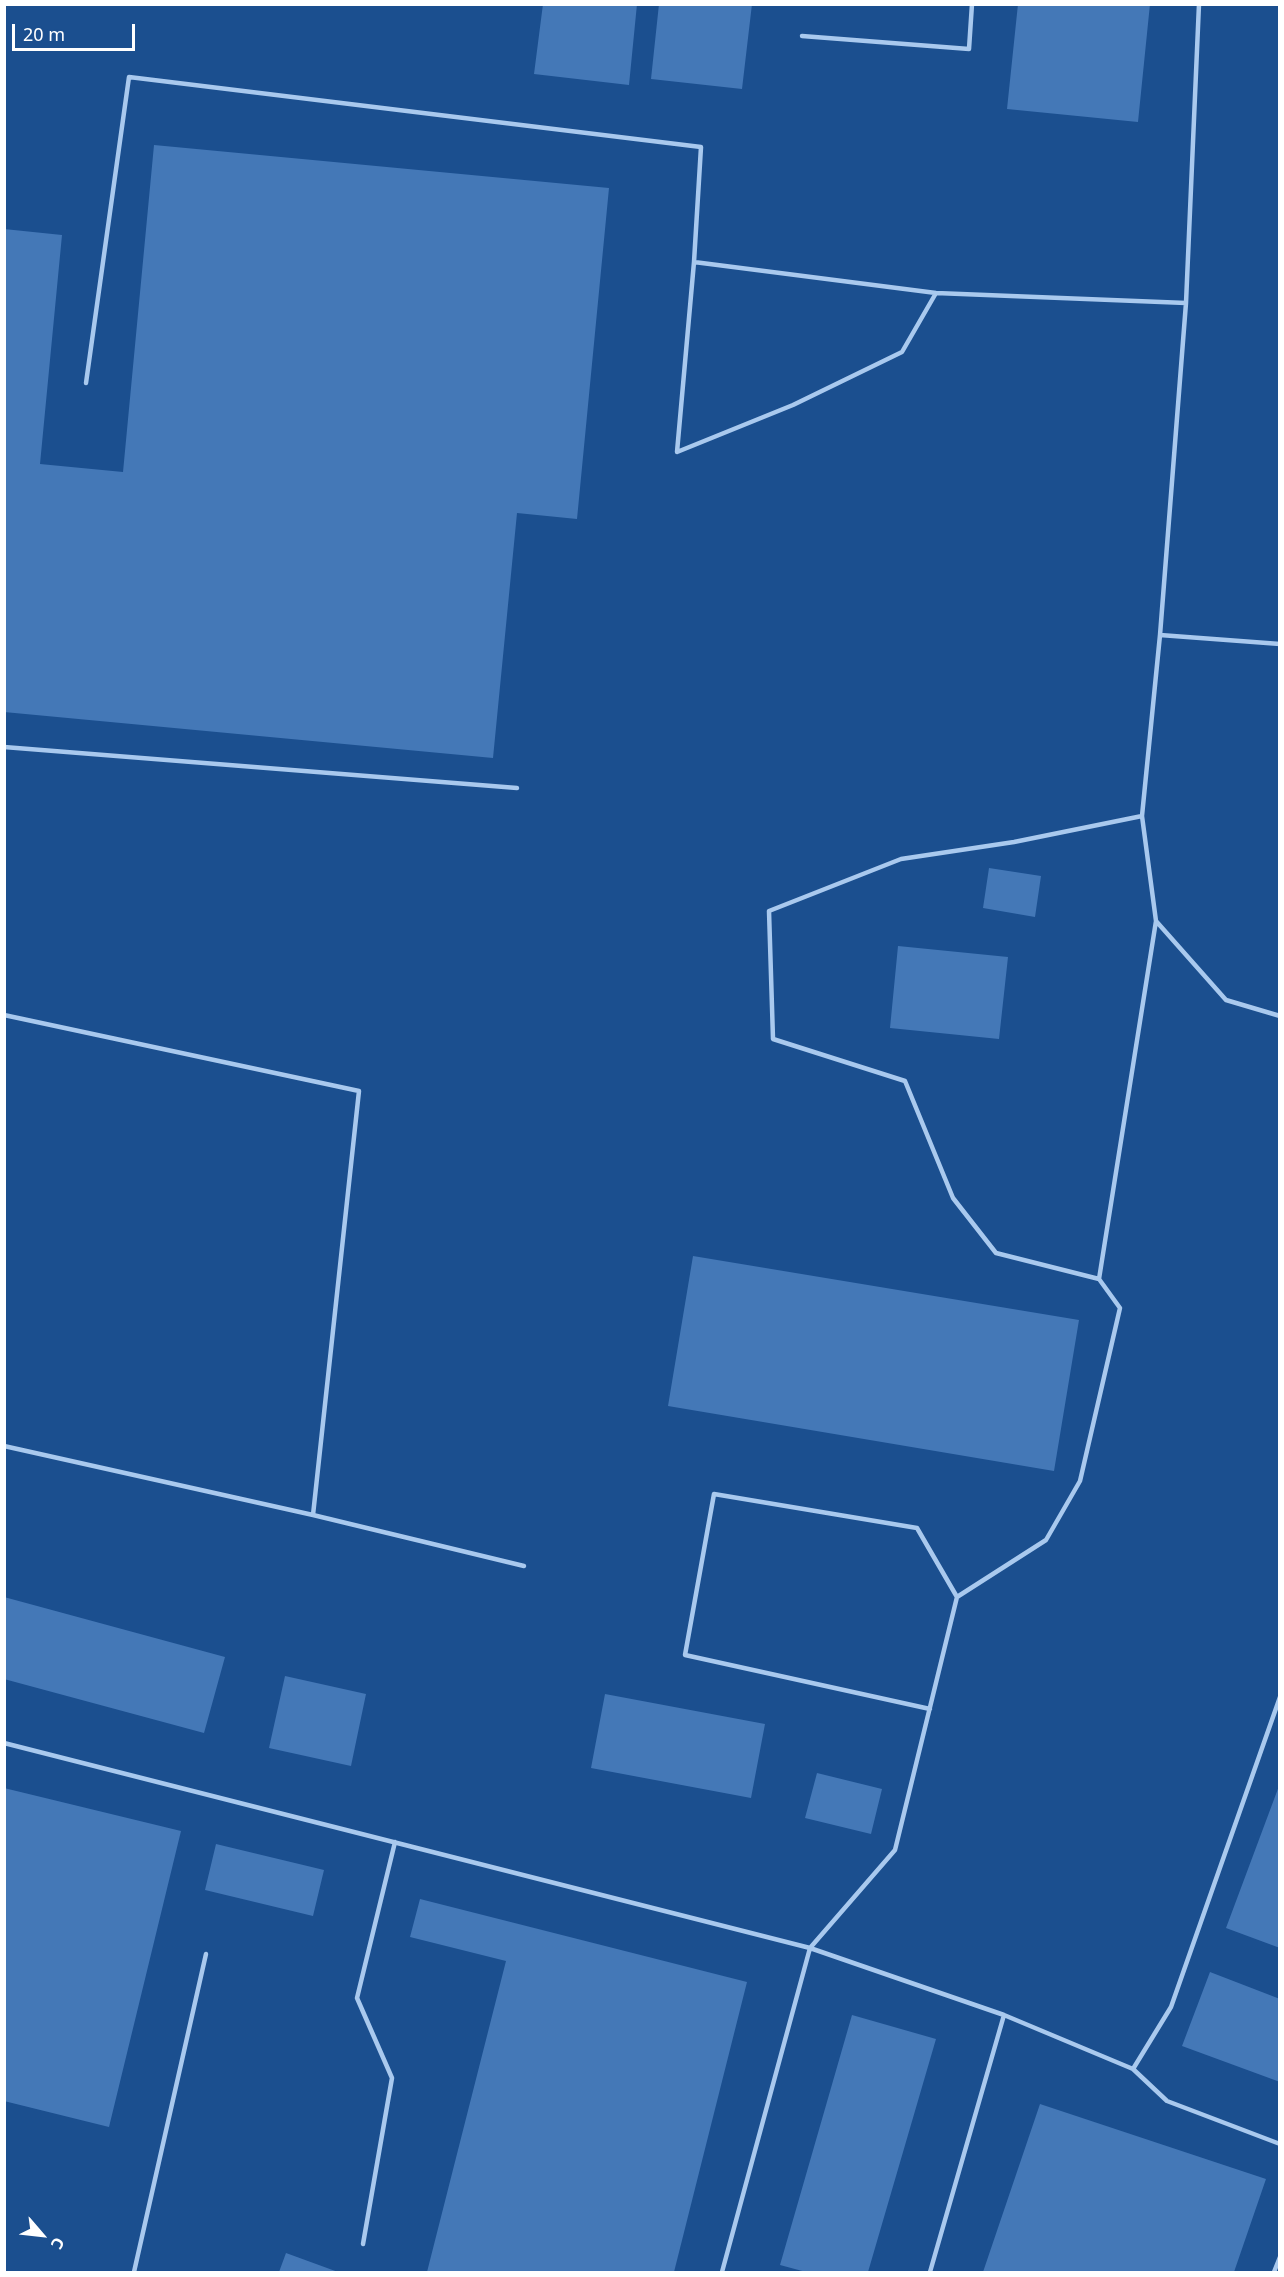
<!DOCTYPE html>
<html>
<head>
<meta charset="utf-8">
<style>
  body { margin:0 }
  #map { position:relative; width:1284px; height:2277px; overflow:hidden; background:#1b4f8f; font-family:"Noto Sans",sans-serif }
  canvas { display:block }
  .frame { position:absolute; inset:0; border:6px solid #fff; pointer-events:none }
  .north { position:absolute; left:12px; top:2205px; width:60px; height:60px; -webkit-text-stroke:4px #1b4f8f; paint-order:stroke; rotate:118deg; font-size:16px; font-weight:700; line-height:24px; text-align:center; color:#fff }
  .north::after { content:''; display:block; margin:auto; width:21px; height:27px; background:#fff; clip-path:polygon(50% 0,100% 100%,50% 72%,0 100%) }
  .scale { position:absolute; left:12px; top:24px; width:123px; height:27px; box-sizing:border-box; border:3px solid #fff; border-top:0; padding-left:8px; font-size:18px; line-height:21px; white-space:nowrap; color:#fff; -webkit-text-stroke:4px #1b4f8f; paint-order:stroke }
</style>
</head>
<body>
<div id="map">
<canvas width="1284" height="2277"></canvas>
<div class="frame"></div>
<div class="north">С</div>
<div class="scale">20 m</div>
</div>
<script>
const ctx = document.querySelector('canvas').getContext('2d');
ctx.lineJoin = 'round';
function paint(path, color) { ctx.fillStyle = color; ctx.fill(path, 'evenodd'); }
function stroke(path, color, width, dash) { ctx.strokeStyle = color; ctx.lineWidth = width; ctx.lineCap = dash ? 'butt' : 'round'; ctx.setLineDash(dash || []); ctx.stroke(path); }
const building = new Path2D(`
  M543 4H637L629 85 534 74Z
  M659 4H752L742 89 651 79Z
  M1018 4H1150L1138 122 1007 109Z
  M154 145 609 188 577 519 517 513 493 758 4 712V229L62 235 40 464 123 472Z
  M989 868 1041 876 1035 917 983 908Z
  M898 946 1008 957 999 1039 890 1028Z
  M693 1256 1079 1320 1054 1471 668 1406Z
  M4 1597 225 1657 204 1733 4 1679Z
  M285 1676 366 1694 351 1766 269 1748Z
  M605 1694 765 1724 751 1798 591 1768Z
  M817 1773 882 1789 871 1834 805 1818Z
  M1279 1786H1280V1948L1226 1928Z
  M4 1788 181 1831 109 2127 4 2101Z
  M216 1844 324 1870 313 1916 205 1890Z
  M420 1899 747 1982 674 2272H427L506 1961 410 1937Z
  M1210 1972 1280 1999V2082L1182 2046Z
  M852 2015 936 2039 868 2272H806L780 2265Z
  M1040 2104 1266 2179 1234 2272H983Z
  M286 2253 338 2272H279Z`);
const service = new Path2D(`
  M1199 4 1186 303 1160 635 1142 816 1156 921 1226 1000 1280 1016
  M802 36 969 49 972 4
  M694 262 677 452 793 405 902 352 936 293
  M86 383 129 77 701 147 694 262 936 293 1186 303
  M1160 635 1280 644
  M4 747 517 788
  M1142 816 1014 842 901 859 769 911 773 1039 905 1081 953 1198 996 1253 1099 1279 1156 921
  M4 1015 359 1091 313 1515
  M4 1446 313 1515 524 1566
  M930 1709 685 1655 714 1494 917 1528 957 1597
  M4 1743 810 1948 1004 2015 1133 2069 1171 2007 1280 1697
  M1133 2069 1167 2101 1280 2144
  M363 2244 392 2078 357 1998 395 1842
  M134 2272 206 1954
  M722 2272 810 1948 895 1850 957 1597 1046 1540 1080 1481 1120 1308 1099 1279
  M930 2272 1004 2015
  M1274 2272 1280 2257`);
paint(building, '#4478b7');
stroke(service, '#a9c9ee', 4.5);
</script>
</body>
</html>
